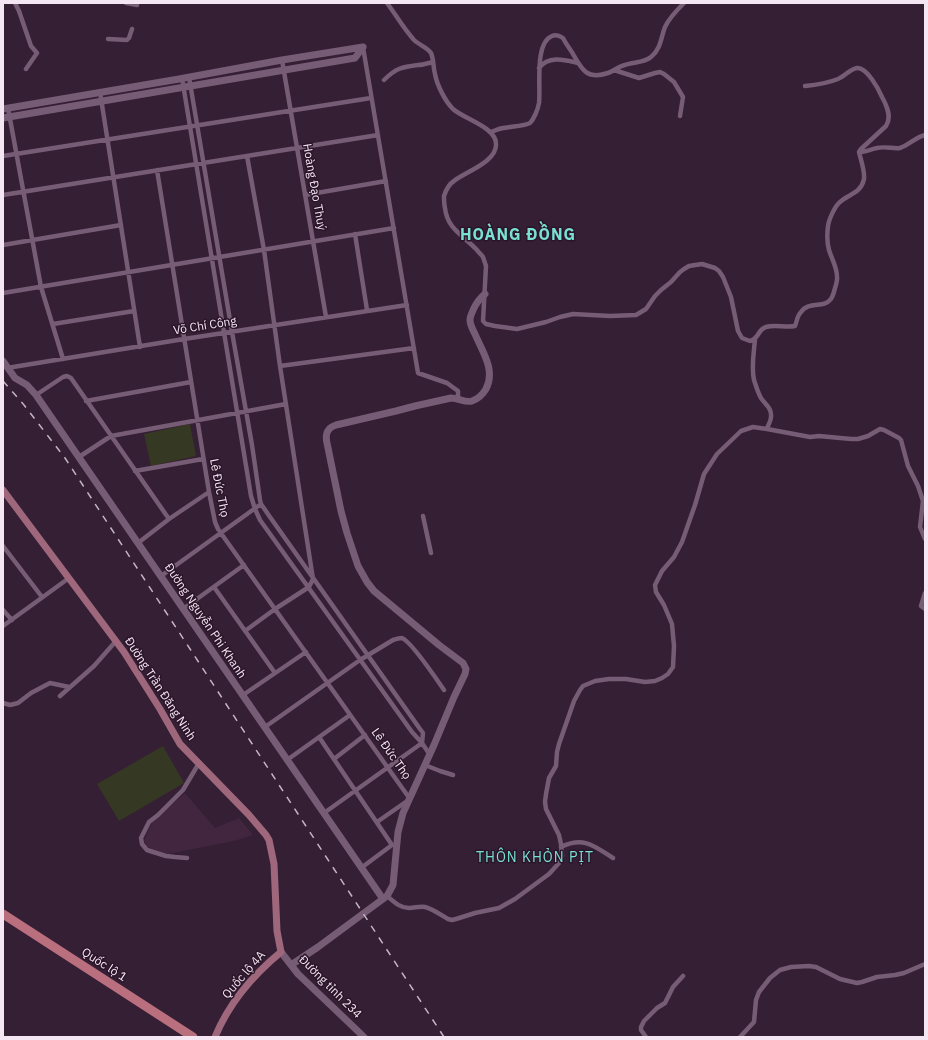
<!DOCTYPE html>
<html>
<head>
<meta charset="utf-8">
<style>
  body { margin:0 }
  #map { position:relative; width:928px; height:1040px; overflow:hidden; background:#351f34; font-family:"IBM Plex Sans",sans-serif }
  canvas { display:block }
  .frame { position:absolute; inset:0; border:4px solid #f5e6f3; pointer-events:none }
</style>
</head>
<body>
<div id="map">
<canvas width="928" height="1040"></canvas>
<div class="frame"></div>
</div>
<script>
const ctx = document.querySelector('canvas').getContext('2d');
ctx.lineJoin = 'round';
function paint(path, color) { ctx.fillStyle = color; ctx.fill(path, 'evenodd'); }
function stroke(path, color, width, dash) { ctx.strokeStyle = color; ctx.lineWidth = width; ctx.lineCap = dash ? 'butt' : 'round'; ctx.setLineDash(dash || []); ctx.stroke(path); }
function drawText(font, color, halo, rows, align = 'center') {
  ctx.font = font + ' "IBM Plex Sans",sans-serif'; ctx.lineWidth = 3; ctx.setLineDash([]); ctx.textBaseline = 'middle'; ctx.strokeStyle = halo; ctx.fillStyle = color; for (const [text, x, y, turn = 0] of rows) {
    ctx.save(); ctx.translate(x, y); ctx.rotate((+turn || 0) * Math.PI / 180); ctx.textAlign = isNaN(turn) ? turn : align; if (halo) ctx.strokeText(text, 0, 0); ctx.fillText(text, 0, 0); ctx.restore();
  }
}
const built = new Path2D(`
  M185 793 215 828 239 818 253 835 234 841 168 854 150 848 147 846 144 841 152 822Z`);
const green = new Path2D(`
  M190 424 196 456 151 466 144 434Z
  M163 746 184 783 119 821 97 784Z`);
const street = new Path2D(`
  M15 3 19 11 31 46 37 53 26 69
  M126 3 137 5
  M387 3C396 15 404 29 414 40 419 45 427 47 431 53 434 60 433 67 435 74 437 85 445 101 453 109 464 119 496 127 496 144 497 162 465 172 454 181 449 184 446 190 444 196 444 200 444 204 445 208 447 229 464 236 477 250 479 253 482 255 483 257 484 260 485 263 486 266L483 321 486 324 495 326 517 329 546 322 560 317 573 314 610 316 636 315 646 309 655 296 661 290 671 282 680 272 684 269 689 266 702 264 715 268 719 271 723 277 731 297 738 331 742 338 750 341C760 338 757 330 766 327 775 324 786 328 795 326 797 321 797 316 801 312 808 301 824 308 830 300 833 297 834 292 835 288 836 285 837 282 837 279 838 269 832 260 829 250 827 243 827 234 828 226 829 219 835 206 840 202 848 194 861 194 864 179 865 171 861 161 859 152L861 149 886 126C892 117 887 106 882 97 879 90 867 67 857 68 850 69 845 76 838 79 828 83 816 85 805 86
  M108 39 127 40 129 38 132 29
  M363 47 418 373 447 383 458 391V399
  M282 60 326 317
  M539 68C549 55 565 60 578 63
  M614 70 639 78 655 73 660 72 664 74 674 82 683 97 680 116
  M189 77 232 332 252 445 260 500 261 504 270 517 420 729 423 733 422 743
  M182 78 251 496 255 509 260 520 412 732 422 743 430 755
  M384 80C396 68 402 67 418 65 423 65 428 63 433 62
  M100 92 140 347
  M8 108 41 287 63 359
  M491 132C494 131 496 130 499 129 505 127 526 126 530 123 534 119 538 109 539 103 541 88 534 43 552 36 556 34 560 36 563 38 566 44 570 49 573 54 582 70 587 80 608 73 614 71 619 66 625 65 633 62 644 63 651 57 661 49 661 37 665 27 669 18 677 10 684 3
  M859 152C866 152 871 149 877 148 885 146 893 149 900 148 909 145 916 137 925 135
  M3 156 371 98
  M157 170 209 492 215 522 218 529 410 799 377 822
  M3 195 378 135
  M305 195 386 181
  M355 234 367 310
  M3 245 121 225
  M3 293 394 228
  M53 324 134 311
  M755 339C754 352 751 367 754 380 756 386 758 393 761 398 765 404 772 408 771 417 771 421 768 425 767 429
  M280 366 414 348
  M7 368 184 339 407 305
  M36 395 63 377 67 376 71 378 169 519
  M86 401 191 382
  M79 457 111 436 286 404
  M135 471 203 459
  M423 516 431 553
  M138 543 169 519 209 492
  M3 546 42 597
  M161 576 261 504
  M214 587 275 673
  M925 593 921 606 925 609
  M183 609 244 565
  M3 610 12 620
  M3 626 69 578
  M245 631 275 609 309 587 313 579 280 366 264 250 247 156
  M243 695 306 652
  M60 696 94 666 116 641
  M3 703 10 705 18 703 31 693 50 683 69 687
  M265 727 360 660 393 640C396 639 399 638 402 638 412 642 437 680 444 690
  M319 737 392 845 361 868
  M334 759 365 735
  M287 760 350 715
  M425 765 440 771 453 775
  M324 813 422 743
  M561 847C584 836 594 846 613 858
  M187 858 175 857 166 856 147 850 142 844 141 838 149 822 158 815 183 790 199 763
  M387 896C394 902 400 908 409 908 415 908 419 906 425 907 433 909 441 915 448 919L452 920 456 919 475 913 499 908 515 899 549 874 559 863 562 856 561 844 559 835 546 809 545 802 546 794 549 778 556 766 557 752 559 744 574 701 580 690 583 686 595 681 609 679H626L645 682 655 681 662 678 668 674 673 667 674 646 672 624 664 605 656 592 655 585 662 571 674 557 682 542 695 505 704 474 717 454 741 431 753 427 767 429 810 437 819 436 851 439H858L868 436 880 429 884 430 899 438 901 440 908 466 918 486 923 501 920 527 925 539
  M646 1037 641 1030V1027L644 1021 657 1008 665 1003 673 987 683 976
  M740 1037 754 1022 756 1000 759 992 770 978 780 970 791 967 809 966 816 967 840 979 857 983 862 982 877 977 895 975 904 973 925 964`);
const secondary = new Path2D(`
  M3 109 179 79 282 60 363 47
  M3 118 355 58 363 47
  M3 361 15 378 27 385 36 395 383 899
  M281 952 298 974 364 1037
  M291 965 318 947 387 896 393 885 398 832 403 813 434 745 454 697 465 674 466 669 463 663 439 645 374 591 367 582 358 566 347 533 341 511 327 443C325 434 327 428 336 425L396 411 415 406 451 398C458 398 466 403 472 401 478 399 483 394 486 389 496 370 482 351 475 334 473 330 470 325 470 320 470 316 473 311 474 308 477 302 480 298 485 294`);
const primary = new Path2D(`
  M3 490 124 652 160 709 180 744 249 815 266 835 269 840 274 864 277 931 281 952C253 975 229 1003 215 1037`);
const highway = new Path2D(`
  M3 914 193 1037`);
const rail = new Path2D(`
  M3 381 24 405 65 458 444 1037`);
const streetNames = [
  ["Hoàng Đạo Thuý",314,187,80],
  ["Võ Chí Công",205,326,-9],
  ["Lê Đức Thọ",219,488,79],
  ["Đường Nguyễn Phi Khanh",205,621,56],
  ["Đường Trần Đăng Ninh",160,689,57],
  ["Lê Đức Thọ",391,754,55],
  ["Quốc lộ 1",104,965,33],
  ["Quốc lộ 4A",244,975,-49],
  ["Đường tỉnh 234",330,987,45]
];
const quarterNames = [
  ["THÔN KHỎN PỊT",535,858]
];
const districtNames = [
  ["HOÀNG ĐỒNG",518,235]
];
paint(built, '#422640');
paint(green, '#353823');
stroke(street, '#765c74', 4.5);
stroke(secondary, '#765c74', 7);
stroke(primary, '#9f677b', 7);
stroke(highway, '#ba6f7f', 9);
stroke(rail, '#c6b5c4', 1.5, [7, 7]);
drawText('12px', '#f5e6f3', '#2b152a', streetNames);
ctx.letterSpacing = '1px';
drawText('14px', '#79e1d2', '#2b152a', quarterNames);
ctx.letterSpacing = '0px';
ctx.letterSpacing = '1px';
drawText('bold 16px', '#79e1d2', '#2b152a', districtNames);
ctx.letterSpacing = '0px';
</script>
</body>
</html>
